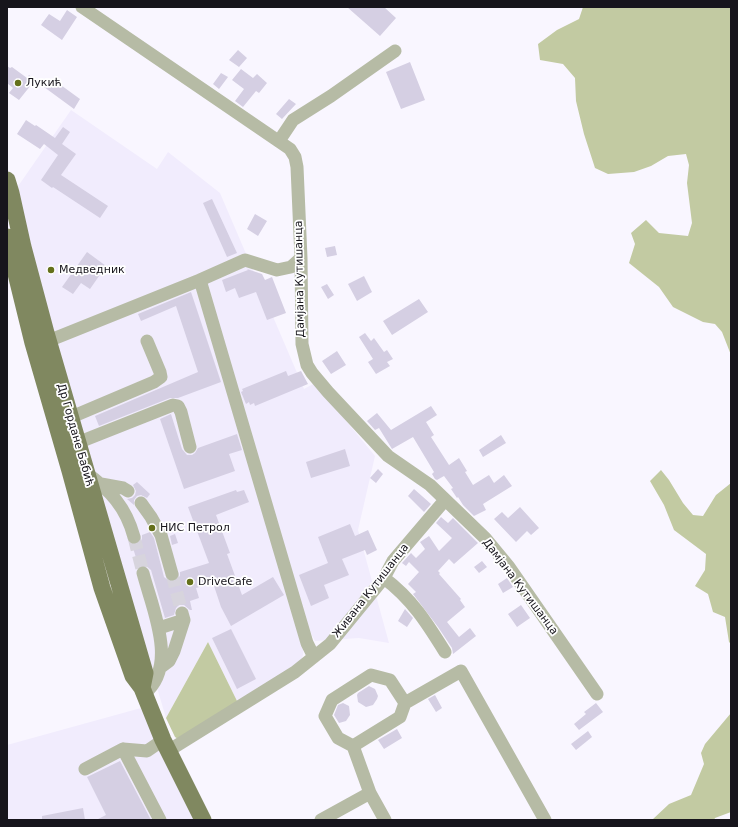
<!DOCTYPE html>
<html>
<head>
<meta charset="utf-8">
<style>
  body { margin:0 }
  #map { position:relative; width:738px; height:827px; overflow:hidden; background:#f9f6ff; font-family:"DejaVu Sans",sans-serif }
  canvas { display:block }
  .frame { position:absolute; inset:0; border:8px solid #17151c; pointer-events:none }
</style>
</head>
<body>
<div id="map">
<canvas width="738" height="827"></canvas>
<div class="frame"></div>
</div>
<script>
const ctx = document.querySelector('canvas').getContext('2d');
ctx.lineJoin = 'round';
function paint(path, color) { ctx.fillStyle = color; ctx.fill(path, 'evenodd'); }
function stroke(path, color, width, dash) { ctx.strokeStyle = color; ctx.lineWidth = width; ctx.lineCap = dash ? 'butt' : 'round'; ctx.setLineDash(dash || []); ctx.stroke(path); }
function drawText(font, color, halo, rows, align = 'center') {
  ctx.font = font + ' "DejaVu Sans",sans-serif'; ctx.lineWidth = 3.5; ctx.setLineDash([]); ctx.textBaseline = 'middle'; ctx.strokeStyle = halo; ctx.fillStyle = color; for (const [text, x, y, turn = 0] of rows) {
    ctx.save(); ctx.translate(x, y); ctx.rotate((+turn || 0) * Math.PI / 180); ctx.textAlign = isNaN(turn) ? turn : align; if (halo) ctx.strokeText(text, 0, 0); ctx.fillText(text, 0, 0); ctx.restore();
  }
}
const built = new Path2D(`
  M71 110 157 169 168 152 220 193 304 389 315 383 375 456 358 530 389 643 359 638 315 641 283 580 304 643 303 655 298 667 238 703 208 642 166 718 85 445 14 192Z
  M141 708 203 820H7V745Z`);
const green = new Path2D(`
  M583 7H731V355L722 332 715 324 703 322 673 307 659 287 629 263 635 244 631 233 646 220 659 233 688 236 692 223 687 183 689 165 686 154 668 156 651 166 634 172 608 174 595 168 584 134 576 101 575 78 563 64 540 60 538 44 557 30 579 19Z
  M661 470 669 480 683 503 693 515 703 516 716 495 731 483V644L729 642 725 617 713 612 708 594 695 586 705 570 706 554 674 530 664 505 650 481Z
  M208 642 238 703 178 739 175 737 166 718Z
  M731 713V812L715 818 714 820H652L669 804 691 795 704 764 701 753 705 744Z`);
const building = new Path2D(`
  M347 7H384L396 18 380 36Z
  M67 10 77 17 62 40 41 25 49 14 60 21Z
  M238 50 247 58 239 67 229 60Z
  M410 62 425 100 401 109 386 72Z
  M7 66 10 68 12 67 27 78 29 75 35 80 19 100 9 93 13 88 7 83Z
  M241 69 253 78 257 74 267 83 259 93 256 91 243 107 235 101 244 89 232 80Z
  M221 73 228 77 219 89 213 84Z
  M50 79 57 84 58 83 80 99 74 109 44 87Z
  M289 99 296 104 282 119 276 114Z
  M26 120 35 126 36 125 55 138 63 127 70 132 62 144 76 154 61 175 108 206 100 218 53 187 52 188 41 180 58 155 44 144 40 149 17 134Z
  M212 199 237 253 227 257 203 203Z
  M255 214 267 221 258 236 247 229Z
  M335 246 337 255 327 257 325 248Z
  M87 252 106 266 90 289 81 283 73 294 62 287Z
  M247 269 262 274 265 280 272 277 286 313 267 320 256 292 239 298 235 288 226 292 222 280 248 270Z
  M364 276 372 292 357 301 348 284Z
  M327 284 334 295 328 299 321 287Z
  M191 292 221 382 178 398H170L99 426 95 416 198 372 176 306 141 321 138 314Z
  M419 299 428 312 392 335 383 321Z
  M365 333 371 341 374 338 384 352 387 350 393 359 387 362 390 366 376 374 368 362 373 359 359 337Z
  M337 351 346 365 331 374 322 361Z
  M286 371 288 376 301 371 308 384 255 406 254 403 250 405 249 402 246 404 241 392 243 391 242 389Z
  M431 406 437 415 426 422 434 435 431 437 449 465 459 458 467 471 465 472 473 485 489 475 494 483 504 475 512 486 483 504 486 510 474 516 463 505 458 497 457 498 451 489 453 488 444 476 437 480 435 479 432 474 434 472 413 437 392 449 379 428 375 430 367 421 377 413 391 430Z
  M171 414 182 449 187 455H192L195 453 198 448 237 434 242 450 229 454 235 471 184 489 160 419Z
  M501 435 506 443 483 457 479 450Z
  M345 449 350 466 311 478 306 462Z
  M378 469 383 474 376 483 370 478Z
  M137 482 150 494 147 498 141 495 137 496 134 500V505L127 499 132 498 135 495 136 491 133 485Z
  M414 489 431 504 424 512 408 496Z
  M236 490 237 492 244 490 249 502 216 515 230 553 227 554 242 595 273 577 284 595 231 626 221 607 213 583 196 588 199 598 190 601 192 610H190L184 605H179L176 608 174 615 165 618 151 570 145 565 139 567 132 545H136L140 543 142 539V535L150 532 154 538 164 577 170 582H175L180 576V572L209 563 188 507Z
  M520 507 539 528 531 535 527 531 516 542 494 519 502 512 508 518Z
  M441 517 448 523 453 518 478 543 454 564 449 559 438 571 440 573 439 574 461 599 460 600 465 607 447 622 459 637 470 628 476 636 453 654 452 648 438 627 413 594 416 592 408 584 419 572 409 562 406 566 402 563 411 553 416 558 425 549 420 542 429 536 439 551 452 538 436 523Z
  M350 524 355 536 368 530 377 550 367 555 365 550 342 559 349 575 324 585 329 598 311 606 299 575 328 563 318 537Z
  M175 534 178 543 172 545 170 536Z
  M482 561 487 567 479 573 474 567Z
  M507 578 513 587 503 593 498 584Z
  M521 605 530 618 517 627 508 614Z
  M405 609 413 618 407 627 398 621Z
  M231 629 256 679 237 689 212 638Z
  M369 686 375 689 378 696 377 699 373 705 366 707 358 702 357 695 358 693Z
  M435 695 442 708 436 712 428 699Z
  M343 703 349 706 350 715 346 721 339 723 334 715 338 705Z
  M596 703 603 712 579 730 574 724 586 714 584 712Z
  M397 729 402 738 384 749 378 740Z
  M588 731 592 737 576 750 571 744Z
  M120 761 151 820H96L106 815 87 777Z
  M83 808 85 820H42V816Z`);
const minorTunnel = new Path2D(`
  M134 537 143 573
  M172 574 182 613`);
const minor = new Path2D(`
  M82 7 290 149 295 157 297 167 301 258 302 344 307 365 312 373 328 392 388 456 430 485 485 538 509 567 597 694
  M279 141 293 120 331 96 395 51
  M200 280 245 260 277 270 291 267 301 258
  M48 341 200 280 307 643 314 657
  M62 421 154 382 161 377 160 372 147 341
  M77 443 173 405 178 406 181 412 190 447
  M85 472C110 490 126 507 134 537
  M101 484 123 488 128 491
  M141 503 151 517 161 535 172 574
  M143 573C152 608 179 666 144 694
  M384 578C412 599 427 623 445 652
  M159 628 184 620
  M161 667 169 661 174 651 184 620 182 613
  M405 703 400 717 353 746 338 738 325 716 332 700 371 675 390 680 405 703 461 671 545 820
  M353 746 370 793 385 820
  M123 749 160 820
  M168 751 295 672 330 644 384 578 393 561 445 500
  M85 769 123 749 147 751 163 740
  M321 820 370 793`);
const major = new Path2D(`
  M7 180 11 193 23 247 46 333 145 673 142 688
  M7 237 33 343 70 471 102 588 133 676 142 688 163 740 203 820`);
const markers = [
  [18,83,4,"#64701a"],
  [51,270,4,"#64701a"],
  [152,528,4,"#64701a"],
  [190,582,4,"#64701a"]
];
const poiNames = [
  ["Лукић",26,83],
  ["Медведник",59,270],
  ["НИС Петрол",160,528],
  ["DriveCafe",198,582]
];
const streetNames = [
  ["Дамјана Кутишанца",300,279,-91],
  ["Др Гордане Бабић",75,435,74],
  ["Дамјана Кутишанца",520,587,53],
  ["Живана Кутишанца",371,591,-52]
];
paint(built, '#f1ecfd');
paint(green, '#c2caa2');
paint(building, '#d5cfe3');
stroke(minorTunnel, '#d7d4dd', 13, [13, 6]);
stroke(minor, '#b6bba5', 13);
stroke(major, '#808860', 17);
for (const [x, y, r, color] of markers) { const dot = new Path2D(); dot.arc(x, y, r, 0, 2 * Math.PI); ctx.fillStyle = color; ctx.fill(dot); stroke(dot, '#fff', 1.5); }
drawText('11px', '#17151c', '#fff', poiNames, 'left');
drawText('11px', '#17151c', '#fff', streetNames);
</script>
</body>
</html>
